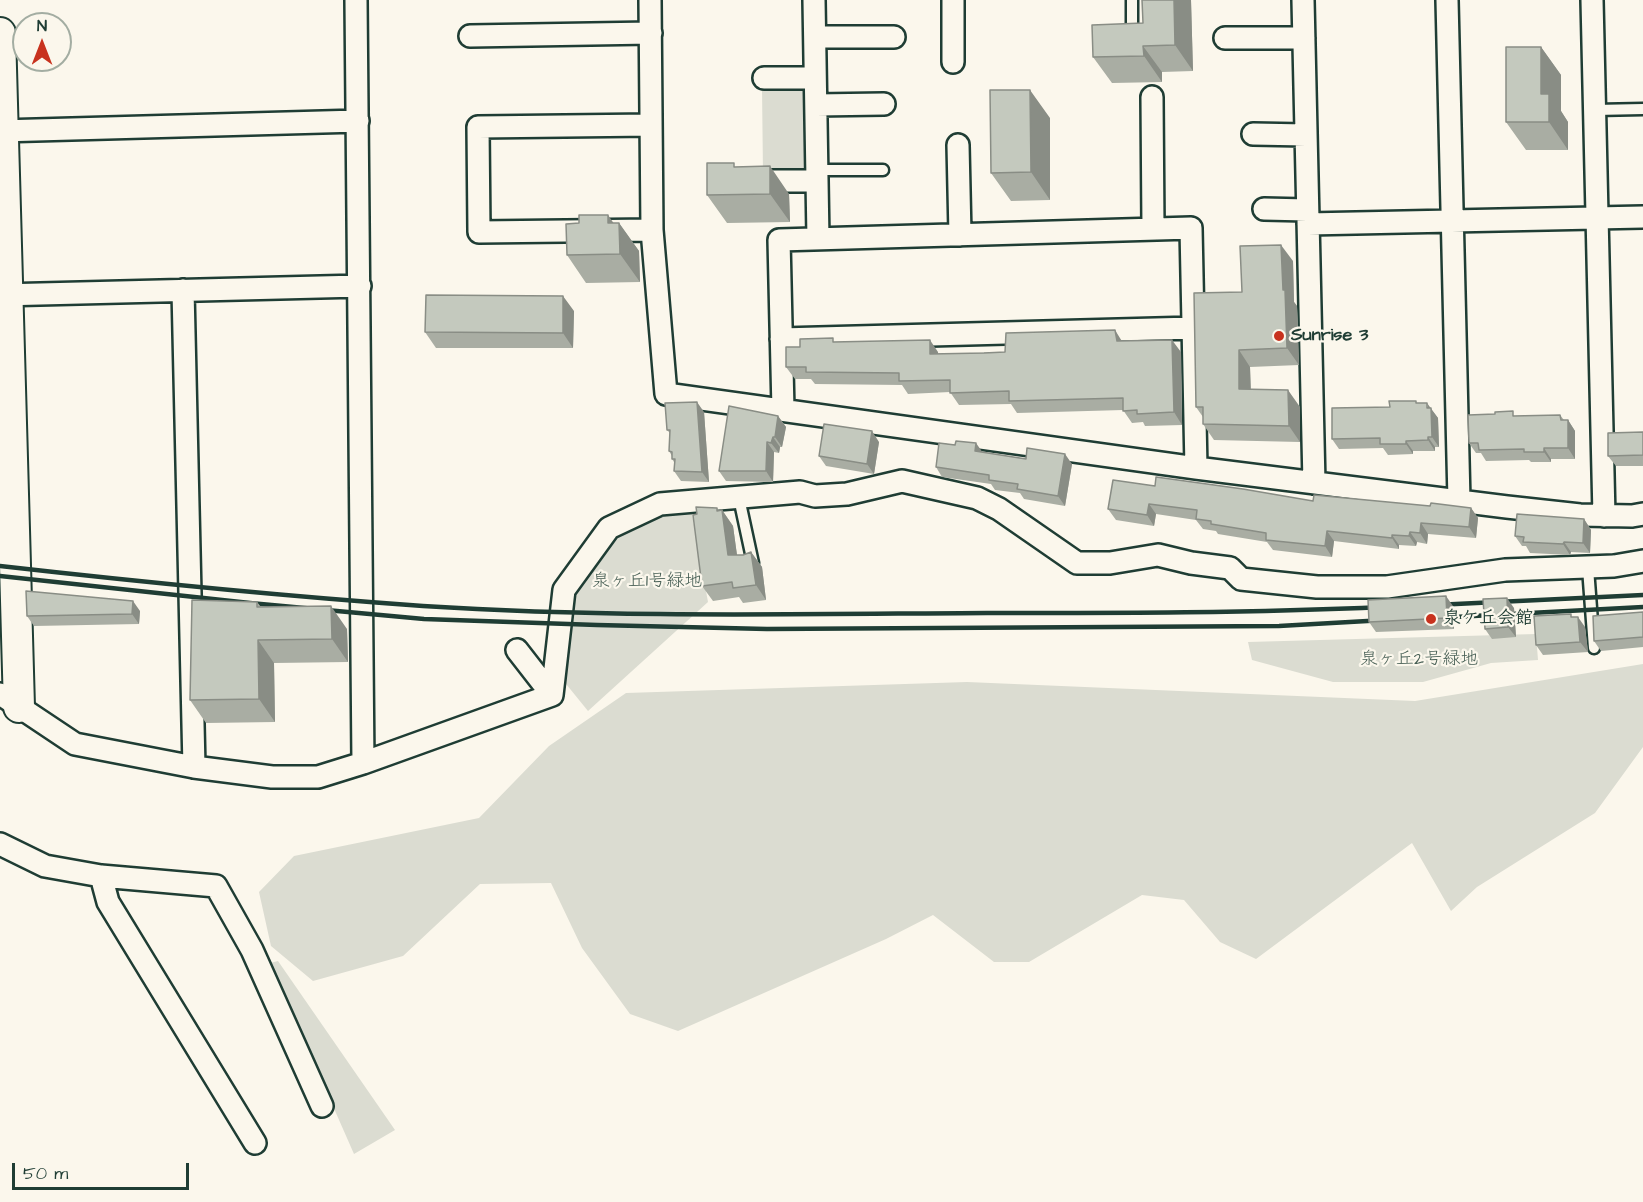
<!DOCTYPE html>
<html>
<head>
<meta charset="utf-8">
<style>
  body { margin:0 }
  #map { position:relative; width:1643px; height:1202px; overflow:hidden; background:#fbf7ec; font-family:"Architects Daughter",sans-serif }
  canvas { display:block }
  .north { position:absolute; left:12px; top:12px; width:60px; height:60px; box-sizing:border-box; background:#fbf7ec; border:2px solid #a3ada2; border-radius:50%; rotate:0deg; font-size:16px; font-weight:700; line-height:24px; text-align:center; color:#1f3d34 }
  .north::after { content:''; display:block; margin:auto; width:21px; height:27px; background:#c8321e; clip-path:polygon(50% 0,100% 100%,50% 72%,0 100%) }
  .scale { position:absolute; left:12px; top:1163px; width:177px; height:27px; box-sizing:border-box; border:3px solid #1f3d34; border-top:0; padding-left:8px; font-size:18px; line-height:21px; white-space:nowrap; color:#1f3d34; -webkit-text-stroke:4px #fbf7ec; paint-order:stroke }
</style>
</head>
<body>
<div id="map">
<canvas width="1643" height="1202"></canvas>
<div class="north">N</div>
<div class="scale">50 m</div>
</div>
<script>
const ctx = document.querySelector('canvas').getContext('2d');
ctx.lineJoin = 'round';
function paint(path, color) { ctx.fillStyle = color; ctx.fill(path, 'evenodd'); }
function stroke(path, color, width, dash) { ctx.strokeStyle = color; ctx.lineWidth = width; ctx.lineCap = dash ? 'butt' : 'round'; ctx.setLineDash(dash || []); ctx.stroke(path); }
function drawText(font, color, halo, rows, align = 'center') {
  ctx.font = font + ' "Architects Daughter","Klee One",sans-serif'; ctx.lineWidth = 4.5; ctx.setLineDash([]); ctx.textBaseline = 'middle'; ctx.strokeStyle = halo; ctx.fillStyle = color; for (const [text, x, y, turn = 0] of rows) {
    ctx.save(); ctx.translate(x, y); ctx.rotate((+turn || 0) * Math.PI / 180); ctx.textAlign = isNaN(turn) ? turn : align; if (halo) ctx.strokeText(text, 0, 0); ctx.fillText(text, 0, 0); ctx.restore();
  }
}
const green = new Path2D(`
  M804 87 808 93 809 169 805 174H763L762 88Z
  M691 508 708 602 588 711 562 679 574 587 612 533 661 509Z
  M1536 634 1538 660 1491 663 1423 682H1333L1252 660 1248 642Z
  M1643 664V747L1595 813 1477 887 1451 911 1412 843 1256 959 1220 942 1184 900 1142 895 1029 962H994L933 915 886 939 678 1031 630 1014 582 948 551 883 480 884 403 956 313 981 271 946 259 892 294 856 479 818 549 746 626 693 967 682 1415 701Z
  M278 961 395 1130 354 1154 270 963Z`);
const lane = new Path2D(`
  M1132 0V36
  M1595 110 1643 109
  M817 170H883
  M739 498 753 563
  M1588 568 1594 648`);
const street = new Path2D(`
  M356 0 363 763
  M650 0 652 230 666 394 1196 468 1507 507 1580 515 1632 516 1643 514
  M814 0 818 239
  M953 0V62
  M1303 0 1314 483
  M1447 0 1459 500
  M1592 0 1604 516
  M470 36 651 33
  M815 37H894
  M1225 38H1304
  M764 78H815
  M1152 97 1153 229
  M816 105 884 104
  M651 125 478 127 479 232 652 230
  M0 131 358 121
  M1253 134 1306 135
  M958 145 960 235
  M767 181H817
  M1264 209 1307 210
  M1308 224 1643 217
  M183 290 194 767
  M0 295 360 286
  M781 339 1193 328
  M783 410 779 240 1191 228 1196 468
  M517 650 552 695
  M0 694 75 744 194 767 272 777H318L363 763 552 695 564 590 609 528 660 504 800 492 815 496 847 494 902 481 977 498 999 509 1077 563H1110L1158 555 1191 563 1230 568 1241 579 1317 587H1387L1505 570 1614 566 1643 561
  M0 844 45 866 101 876 216 886 252 950 322 1106
  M101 876 108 902 255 1143`);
const secondary = new Path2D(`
  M0 33 19 707`);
const rail = new Path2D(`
  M0 566C141 582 282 596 423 606 610 618 799 614 987 613 1119 613 1252 613 1384 607
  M0 576 250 603 424 619 597 625 767 629 1279 626 1385 620
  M1435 605 1643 595
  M1436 618 1643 607`);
const wall = new Path2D(`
  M1142 0H1191L1193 71 1162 72V82L1112 83 1093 57 1143 23Z
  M1541 47 1561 75V111L1568 122V150H1526L1506 122Z
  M1050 118V200L1011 201 991 173Z
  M737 167 789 194 790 222 727 223 707 195Z
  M614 223H619L639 251 640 282 586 283 567 255Z
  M1293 261 1294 302 1297 306 1299 365 1250 367 1251 389 1300 407V442L1214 440 1203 424V417L1196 407 1242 292Z
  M574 311 573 348H436L425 332Z
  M1122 341 1181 352 1182 425 1145 426 1143 422 1132 423 1123 410 1017 413 1011 404 959 405 950 392 908 394 902 385 815 384 811 379H795L786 367 800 347 836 342 938 352V354L1005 352Z
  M1418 403 1430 408 1438 418 1439 447H1435V451H1413V454L1388 455 1383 448 1339 449 1332 439 1390 407Z
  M704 412 709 482 681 481 674 471V462L672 459V456L669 451 670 433 667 430Z
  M1560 415 1564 420H1568L1575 431V459H1551V462H1531L1529 460 1486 461 1481 453H1476L1469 443 1516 416Z
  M778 416 786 427 782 447H780L779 453 774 452 773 482 726 481 719 471Z
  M1643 432V466H1616L1608 456Z
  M879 442 874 474 826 466 819 456Z
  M955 445 983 452 1026 459 1072 464 1065 506 1024 499 1020 493 995 490 991 484 942 477 936 467Z
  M1155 486 1313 501 1471 508 1478 518 1476 538 1428 534 1427 544 1417 542 1416 546 1399 545V549L1334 541 1332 557 1273 550 1267 542 1218 534 1216 531 1203 529 1196 520 1156 514 1154 526 1116 520 1108 509Z
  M722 510 733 526 737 555H743L751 552 762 567 766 600 743 603 739 597 713 601 702 586Z
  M1584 519 1591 530 1590 553 1571 552 1570 555 1530 553 1526 546H1522L1515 536Z
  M257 602 261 607 347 629 348 662 274 663 275 722 206 723 190 700Z
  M1453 606 1454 629 1376 632 1369 622Z
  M1514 608 1516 637 1492 639 1485 629Z
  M140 611 139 624 34 626 27 616Z
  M1643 612V647L1601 651 1594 641Z
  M1573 617 1585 627 1588 652 1543 655 1536 645Z`);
const shadedWall = new Path2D(`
  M1174 0H1191L1193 71 1175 45Z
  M1143 46 1162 72V82L1144 56Z
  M1541 47 1561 75V111L1568 122V150L1549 122 1541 94Z
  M1030 90 1050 118V200L1031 172Z
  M770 166 789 194 790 222 770 194Z
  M608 215 619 231V223L639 251 640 282 620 254 608 223Z
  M1281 245 1293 261 1294 302 1297 306 1299 365 1287 348 1283 290Z
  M563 296 574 311 573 348 563 333Z
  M1115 330 1123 343 1117 341Z
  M930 340 938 352 939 366 930 354Z
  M1172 340 1181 352 1182 425 1174 412Z
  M1239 350 1250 367 1251 405 1239 389Z
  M1288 390 1300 407V442L1289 426Z
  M697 402 704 412 709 482 702 472Z
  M1427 403 1438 418 1439 447 1432 437Z
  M778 416 786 427 782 447 775 437Z
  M1568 420 1575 431V459L1568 448Z
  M872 431 879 442 874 474 867 464Z
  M773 437 780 447 779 453 771 443Z
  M1428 437 1435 447V451L1428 440Z
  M1406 441 1413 451V454L1406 444Z
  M767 442 774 452 773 482 766 471Z
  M976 443 983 453 975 451Z
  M1544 448 1551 459V462L1544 452Z
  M1065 454 1072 464 1065 506 1058 496Z
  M1149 504 1156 514 1154 526 1147 515Z
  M717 508 723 518 722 510 733 526 739 570 728 555Z
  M1471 508 1478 518 1476 538 1469 527Z
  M1584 519 1591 530 1590 553 1583 543Z
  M1421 523 1428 534 1427 544 1420 533Z
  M1327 531 1334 541 1332 557 1325 546Z
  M1410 532 1417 542 1416 546 1409 536Z
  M1392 535 1399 545V549L1392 538Z
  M1564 542 1571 552 1570 555 1563 544Z
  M751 552 762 567 766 600 756 585Z
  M1446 596 1453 606 1454 629 1447 618Z
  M1507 598 1514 608 1516 637 1508 627Z
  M133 601 140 611 139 624 132 614Z
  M331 606 347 629 348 662 332 639Z
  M1578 617 1585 627 1588 652 1580 642Z
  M258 640 274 663 275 722 259 699Z`);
const building = new Path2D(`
  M1142 0H1174L1175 45 1143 46 1144 56 1093 57 1092 25 1143 23Z
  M1506 47H1541V94H1549V122H1506Z
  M990 90H1030L1031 172 991 173Z
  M707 163H734V167L770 166V194L707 195Z
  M579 215H608V223H619L620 254 567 255 566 224 579 223Z
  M1281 245 1283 290H1285L1287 348 1239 350V389L1288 390 1289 426 1203 424V407H1196L1194 293 1242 292 1240 246Z
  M426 295 563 296V333L425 332Z
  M1115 330 1117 341 1172 340 1174 412 1137 414V410L1123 411V398L1009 401V391L950 393V380L899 381V373L806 372V367H786V347H800V339L833 338V342L930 340V354L984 353 1005 352 1006 333Z
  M1389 401H1416V403H1427V408H1431L1432 437H1428V440L1406 441V444H1380V438L1332 439V408L1390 407Z
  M697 402 702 472 674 471 675 459H672V452L669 451 670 430H667L665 403Z
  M729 406 778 416 775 437H773L771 443 767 442 766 471H719Z
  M1513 411V416L1560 415 1561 420H1568V448H1544V452H1524V449L1479 450 1478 443H1469L1468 415 1495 414V412Z
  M824 424 872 431 867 464 819 456Z
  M1643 432V455L1608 456V433Z
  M956 441 976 443 975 451 1026 459 1027 448 1065 454 1058 496 1017 489 1018 484 989 480V475L936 467 939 443 955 445Z
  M1156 477 1243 489 1313 501 1314 495 1430 506 1431 503 1471 508 1469 527 1421 523 1420 533 1410 532 1409 536 1392 535V538L1327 531 1325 546 1266 540V533L1211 524V521L1196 519 1197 510 1149 504 1147 515 1108 509 1113 480 1155 486Z
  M696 507 717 508V511L722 510 728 555H743L751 552 756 585 733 588 732 582 702 586 693 515 697 514Z
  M1517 514 1584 519 1583 543 1564 542 1563 544 1523 542 1524 537 1515 536Z
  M26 591 133 601 132 614 27 616Z
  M1446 596 1447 618 1369 622 1368 600Z
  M1507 598 1508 627 1485 629 1483 599Z
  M192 600 257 602V607L331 606 332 639 258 640 259 699 190 700Z
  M1643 612V637L1594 641 1593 616Z
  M1571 614V617H1578L1580 642 1536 645 1534 616Z`);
const markers = [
  [1279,336,6,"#c8321e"],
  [1431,619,6,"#c8321e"]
];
const poiNames = [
  ["Sunrise 3",1291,336],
  ["泉ケ丘会館",1443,619]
];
const parkNames = [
  ["泉ヶ丘1号緑地",647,582],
  ["泉ヶ丘2号緑地",1419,660]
];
paint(green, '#dbdcd1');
stroke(lane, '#1f3d34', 15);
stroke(street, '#1f3d34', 26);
stroke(secondary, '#1f3d34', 34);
stroke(lane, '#fbf7ec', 10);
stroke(street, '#fbf7ec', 21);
stroke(secondary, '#fbf7ec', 30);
stroke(rail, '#1f3d34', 4.5);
paint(wall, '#a9ada3');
paint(shadedWall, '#898d85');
paint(building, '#c4c9be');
stroke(building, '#898d85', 1.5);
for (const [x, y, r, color] of markers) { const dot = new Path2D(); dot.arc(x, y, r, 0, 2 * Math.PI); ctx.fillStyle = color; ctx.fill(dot); stroke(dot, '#fbf7ec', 2); }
drawText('bold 18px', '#1f3d34', '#fbf7ec', poiNames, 'left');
drawText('18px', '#455d53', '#fbf7ec', parkNames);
</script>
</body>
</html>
